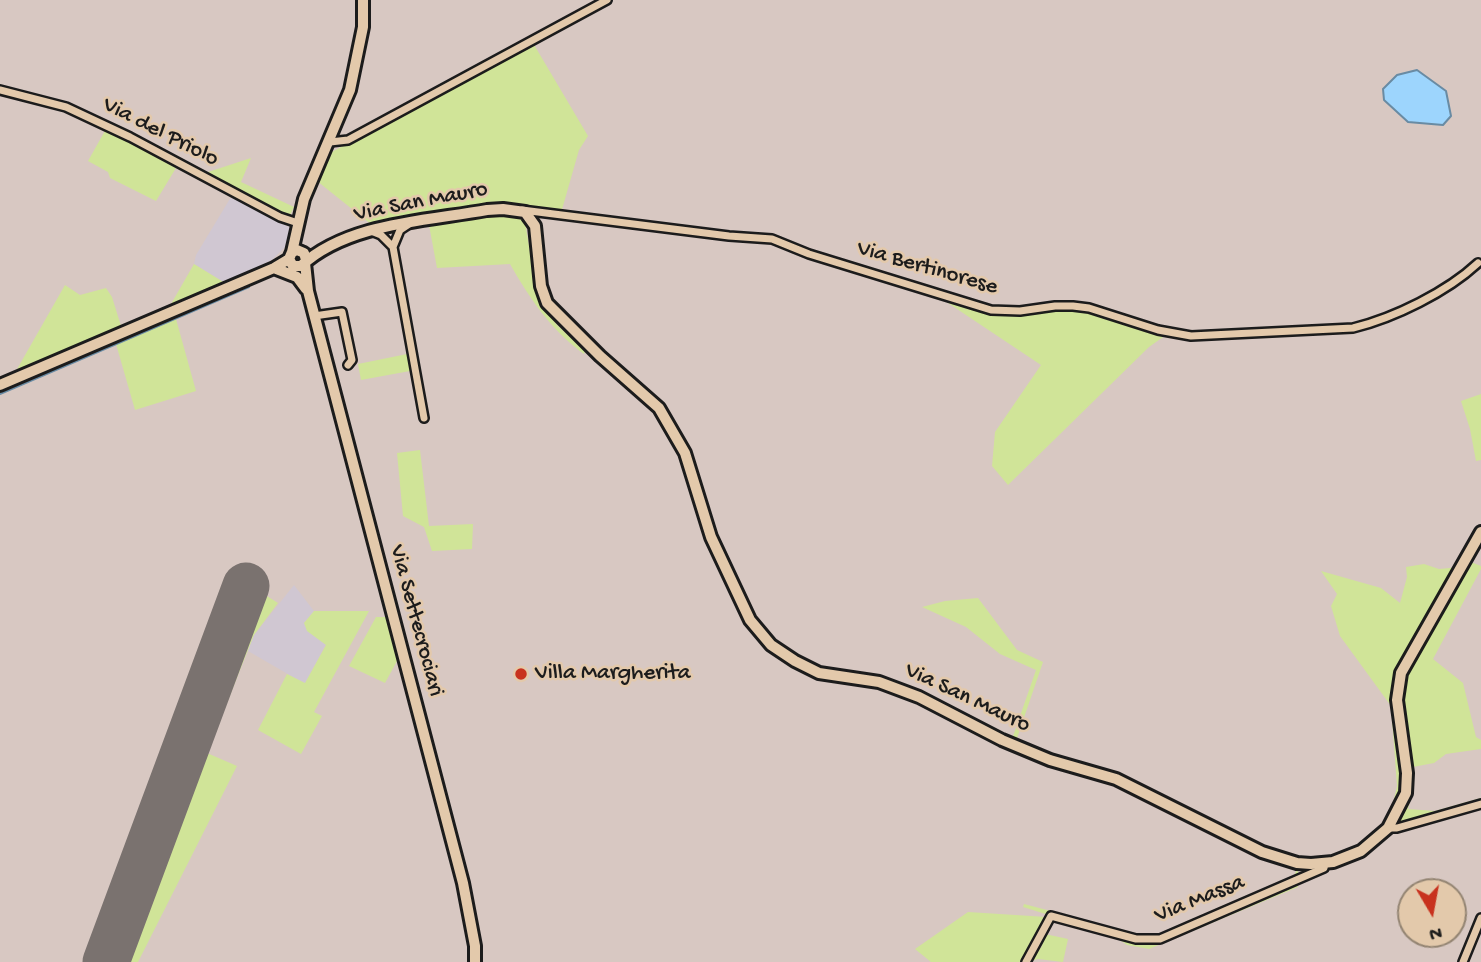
<!DOCTYPE html>
<html>
<head>
<meta charset="utf-8">
<style>
  body { margin:0 }
  #map { position:relative; width:1481px; height:962px; overflow:hidden; background:#d8c8c2; font-family:"Gochi Hand",sans-serif }
  canvas { display:block }
  .north { position:absolute; left:1397px; top:878px; width:70px; height:70px; box-sizing:border-box; background:#e3c9ab; border:2px solid #938472; border-radius:50%; rotate:170deg; font-size:19px; font-weight:700; line-height:28px; text-align:center; color:#1c1c1c }
  .north::after { content:''; display:block; margin:auto; width:24px; height:32px; background:#c8321e; clip-path:polygon(50% 0,100% 100%,50% 72%,0 100%) }
</style>
</head>
<body>
<div id="map">
<canvas width="1481" height="962"></canvas>
<div class="north">N</div>
</div>
<script>
const ctx = document.querySelector('canvas').getContext('2d');
ctx.lineJoin = 'round';
function paint(path, color) { ctx.fillStyle = color; ctx.fill(path, 'evenodd'); }
function stroke(path, color, width, dash) { ctx.strokeStyle = color; ctx.lineWidth = width; ctx.lineCap = dash ? 'butt' : 'round'; ctx.setLineDash(dash || []); ctx.stroke(path); }
function drawText(font, color, halo, rows, align = 'center') {
  ctx.font = font + ' "Gochi Hand",sans-serif'; ctx.lineWidth = 5; ctx.setLineDash([]); ctx.textBaseline = 'middle'; ctx.strokeStyle = halo; ctx.fillStyle = color; for (const [text, x, y, turn = 0] of rows) {
    ctx.save(); ctx.translate(x, y); ctx.rotate((+turn || 0) * Math.PI / 180); ctx.textAlign = isNaN(turn) ? turn : align; if (halo) ctx.strokeText(text, 0, 0); ctx.fillText(text, 0, 0); ctx.restore();
  }
}
const built = new Path2D(`
  M231 197 291 228 285 247 272 260 225 283 194 264 196 255Z
  M294 585 314 611 304 623 326 644 305 684 248 651 254 635Z`);
const green = new Path2D(`
  M533 43 588 136 579 150 561 213 513 205 372 225 317 181 328 154Z
  M106 129 176 168 156 201 110 178 108 172 88 161Z
  M251 158 241 182 294 207 289 217 205 173Z
  M500 212 515 213 525 222 538 299 557 325 585 351 584 354C551 330 530 299 510 264L437 268 429 225Z
  M194 264 225 283 171 304Z
  M65 285 80 295 106 288 112 297 121 326 16 371Z
  M942 299 992 313 1090 310 1166 335 1149 347 1008 485 992 466 995 432 1041 365Z
  M176 319 196 391 135 410 116 344Z
  M407 354 410 371 361 380 358 364Z
  M1481 394V460L1476 461 1470 429 1461 401Z
  M420 450 429 526 473 524 472 549 432 551 424 527 403 516 397 453Z
  M1481 539V547L1471 562 1481 566V569L1433 659 1463 683 1476 737 1481 740V749L1446 754 1434 763 1413 767 1414 785 1408 809 1435 811 1481 798V802L1400 826 1394 824 1407 799 1401 711 1403 681 1420 645Z
  M1424 564 1439 569 1460 567 1400 672 1404 776 1401 796 1389 821 1397 786 1391 706 1340 636 1331 606 1337 594 1321 571 1381 588 1400 603 1407 577 1406 567Z
  M254 588 278 603 254 635 207 753 237 766 138 962H115Z
  M978 598 1017 650 1043 662 1015 744 1011 742 1036 670 1000 654 966 627 922 607 945 601Z
  M314 611H369L314 712 322 716 301 754 258 730 287 674 305 683 326 645 307 631 304 623Z
  M376 617H387L397 661 385 683 349 666Z
  M1298 867V887L1149 949 1127 945 1116 937 1149 943 1163 940 1159 937C1120 942 1061 918 1023 907L1024 904 1146 936 1159 935 1293 878Z
  M968 912 1047 917 1024 962H931L915 949Z
  M1045 934 1068 939 1063 962 1038 959 1028 962 1037 947 1041 948Z`);
const water = new Path2D(`
  M1417 70 1446 91 1451 116 1443 125 1408 122 1384 100 1383 89 1397 75Z`);
const stream = new Path2D(`
  M0 394 249 287`);
const runway = new Path2D(`
  M106 962 246 586`);
const minor = new Path2D(`
  M0 90 66 107 130 137 280 217 298 223
  M330 142 348 140 607 0
  M522 210 729 236 772 239 809 254 991 310 1020 311 1055 306H1073L1089 308 1158 330 1191 336 1353 328C1394 318 1447 292 1478 263
  M409 224 400 230 393 247 424 418
  M371 231 381 235 393 247
  M314 316 342 312 352 360 348 365
  M1388 828H1397L1481 804
  M1026 962 1051 916 1136 939H1160L1324 868 1325 863
  M1463 962 1481 918`);
const secondary = new Path2D(`
  M292 252 304 199 350 90 363 27V0
  M306 260 304 253 297 250 292 252 289 259 293 266H301C347 223 426 221 487 210L503 209 525 212 535 226 541 286 547 303 600 356 659 408 685 453 711 537 750 620 771 645 795 661 819 673 879 682 919 697 1002 740 1050 760 1116 779 1262 852 1297 863 1311 864 1333 862 1361 851 1388 828 1406 793 1407 773 1397 700 1401 673 1481 532
  M305 263 308 291 463 883 475 946V962
  M274 268 297 277 306 289
  M0 385 274 268 289 259`);
const markers = [
  [521,674,7,"#c8321e"]
];
const streetNames = [
  ["Via del Priolo",160,133,27],
  ["Via San Mauro",421,203,-11],
  ["Via Bertinorese",927,269,16],
  ["Via Settecrociari",415,621,75],
  ["Via San Mauro",967,699,25],
  ["Via Massa",1200,900,-22]
];
const poiNames = [
  ["Villa Margherita",535,674]
];
paint(built, '#d0c7d2');
paint(green, '#d0e498');
paint(water, '#9dd5fd');
stroke(water, '#698ba3', 2);
stroke(stream, '#698ba3', 2);
stroke(runway, '#7a726f', 47);
stroke(minor, '#1c1c1c', 12);
stroke(secondary, '#1c1c1c', 16);
stroke(minor, '#e3c9ab', 7);
stroke(secondary, '#e3c9ab', 10);
for (const [x, y, r, color] of markers) { const dot = new Path2D(); dot.arc(x, y, r, 0, 2 * Math.PI); ctx.fillStyle = color; ctx.fill(dot); stroke(dot, '#e3c9ab', 2.5); }
drawText('23px', '#1c1c1c', '#e3c9ab', streetNames);
drawText('23px', '#1c1c1c', '#e3c9ab', poiNames, 'left');
</script>
</body>
</html>
